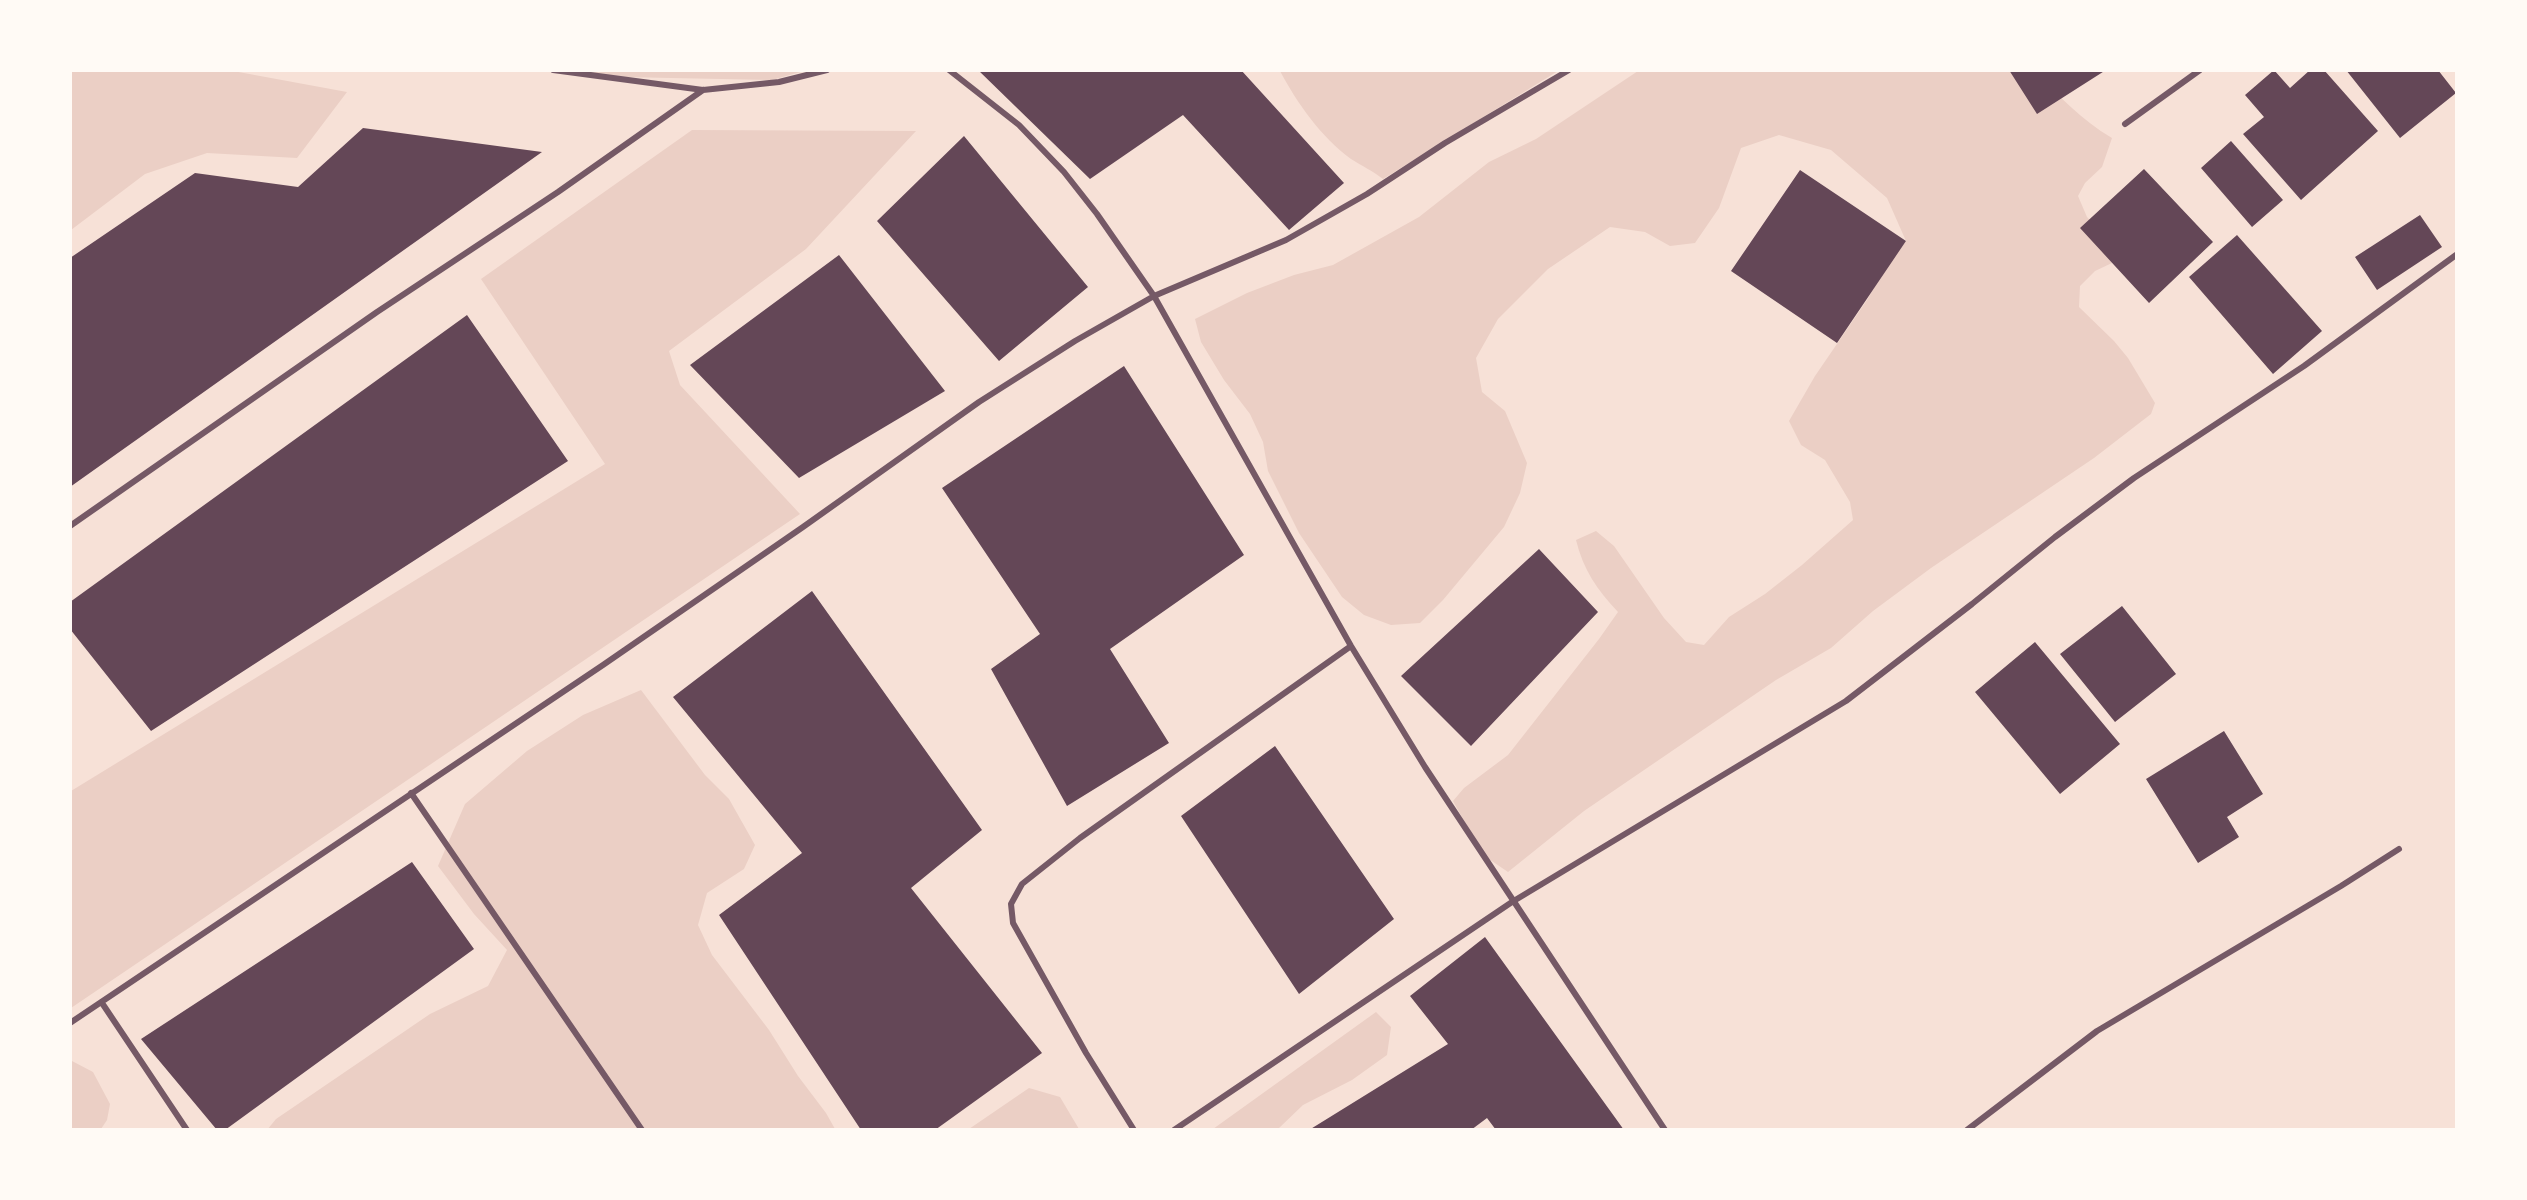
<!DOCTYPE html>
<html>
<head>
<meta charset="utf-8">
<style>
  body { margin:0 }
  #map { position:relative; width:2527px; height:1200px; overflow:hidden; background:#f7e1d7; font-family:Rubik,sans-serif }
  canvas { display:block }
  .frame { position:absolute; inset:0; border:72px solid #fffaf5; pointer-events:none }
</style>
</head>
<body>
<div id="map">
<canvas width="2527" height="1200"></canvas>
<div class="frame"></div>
</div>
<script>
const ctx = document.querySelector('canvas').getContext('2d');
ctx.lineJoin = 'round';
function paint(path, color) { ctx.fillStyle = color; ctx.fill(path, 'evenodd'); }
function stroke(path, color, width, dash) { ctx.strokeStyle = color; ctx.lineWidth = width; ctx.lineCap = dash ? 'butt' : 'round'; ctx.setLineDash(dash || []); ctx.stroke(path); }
const green = new Path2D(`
  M71 70 233 71 347 92 297 158 207 153 145 174 71 230Z
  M566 71H804L772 80 621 77Z
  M1280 71H1558L1383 179C1373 171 1362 166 1351 159 1321 137 1297 103 1280 71Z
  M1638 71H2033C2059 95 2081 120 2112 138L2102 167 2085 183 2078 196 2087 217 2098 228 2112 263 2095 271 2080 286 2079 307 2114 341 2128 358 2155 403 2151 414 2094 458 1931 568 1873 611 1831 648 1776 680 1584 811 1508 872 1483 855 1453 801 1464 788 1508 755 1599 639 1618 612C1597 590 1583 569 1576 540L1596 531 1614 546 1664 618 1686 642 1704 645 1729 617 1765 594 1802 565 1853 520 1850 502 1825 460 1801 445 1789 421 1815 376 1867 300 1886 267 1906 241 1887 198 1831 150 1779 135 1741 148 1719 208 1695 243 1670 246 1645 232 1610 227 1548 269 1498 319 1476 358 1482 392 1505 411 1527 463 1520 493 1504 527 1443 600 1420 623 1391 625 1364 615 1342 597 1299 533 1268 471 1263 442 1250 414 1224 380 1201 342 1195 319 1247 293 1294 275 1333 265 1419 217 1489 162 1536 139Z
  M692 130 916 131 806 249 669 351 680 385 800 514 71 1008V791L605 464 481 279Z
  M641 690 705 775 729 799 755 845 744 869 707 893 698 925 712 955 769 1030 798 1076 826 1113 835 1129 267 1130 276 1119 430 1014 488 986 507 950 474 914 438 866 465 804 527 751 583 715Z
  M1376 1012 1391 1027 1387 1055 1352 1080 1303 1105 1278 1129H1213Z
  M72 1061 93 1072 110 1104 107 1120 101 1129H71Z
  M1029 1088 1060 1097 1079 1129H969Z`);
const building = new Path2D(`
  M978 70H1241L1344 183 1289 230 1183 115 1090 179Z
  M2009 70H2106L2037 114Z
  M2274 70 2290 88 2310 70H2324L2378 131 2301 200 2243 134 2264 117 2245 95Z
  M2346 70H2438L2456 93 2400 138Z
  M363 128 542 152 70 487V258L195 173 298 187Z
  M964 136 1088 287 999 361 877 221Z
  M2231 141 2283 200 2252 227 2201 168Z
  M2144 169 2213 242 2149 303 2080 228Z
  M1800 170 1906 241 1837 343 1731 271Z
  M2420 215 2442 247 2377 290 2355 257Z
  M2237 235 2322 331 2273 374 2189 277Z
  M839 255 945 391 799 478 690 365Z
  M467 315 568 461 151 731 70 629V602Z
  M1124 366 1244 555 1110 649 1169 743 1067 806 991 669 1040 634 942 488Z
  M1539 549 1598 612 1471 746 1401 676Z
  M812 591 982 830 911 888 1042 1053 935 1130H861L719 915 802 853 673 697Z
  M2122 606 2176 674 2115 722 2060 654Z
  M2035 642 2120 744 2060 794 1975 692Z
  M2224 731 2263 794 2227 817 2239 837 2198 863 2146 779Z
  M1275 746 1394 919 1299 994 1181 816Z
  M412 862 474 949 225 1130H217L141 1039Z
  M1485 937 1624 1130H1496L1487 1118 1471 1130H1309L1448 1044 1410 996Z`);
const minor = new Path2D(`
  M553 70 703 90 779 82 827 70
  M949 70 1019 125 1064 172 1097 214 1154 296 1351 646 1425 767 1665 1130
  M2125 124 2200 70
  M70 526 377 312 558 192 703 90
  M411 793 642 1130
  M102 1003 187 1130
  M70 1023 603 665 803 527 979 402 1075 341 1154 296 1286 240 1367 194 1445 143 1569 70
  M1134 1130 1086 1053 1013 923 1011 904 1022 884 1080 838 1351 646
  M1174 1130 1512 902 1846 701 1972 604 2055 537 2134 478 2304 366 2456 255
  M1967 1130 2097 1031 2341 886 2399 849`);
paint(green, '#ebcfc5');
paint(building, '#644757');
stroke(minor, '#755966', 6);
</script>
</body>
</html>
